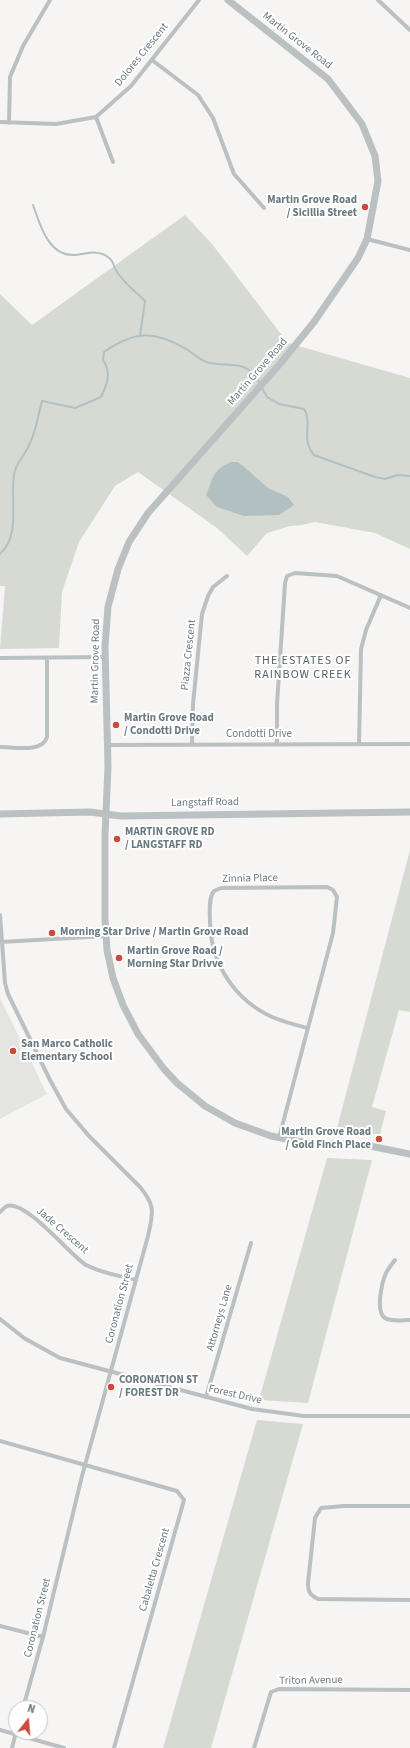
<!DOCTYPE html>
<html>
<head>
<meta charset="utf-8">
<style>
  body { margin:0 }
  #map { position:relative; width:410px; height:1748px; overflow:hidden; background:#f6f5f3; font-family:"Source Sans 3",sans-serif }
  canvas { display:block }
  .north { position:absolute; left:8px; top:1700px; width:40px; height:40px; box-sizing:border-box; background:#fff; border:1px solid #c3c9cc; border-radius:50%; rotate:17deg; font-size:11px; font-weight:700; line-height:16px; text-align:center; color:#697980 }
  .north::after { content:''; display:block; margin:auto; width:14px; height:18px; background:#cc4a3d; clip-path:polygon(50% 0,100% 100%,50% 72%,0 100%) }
</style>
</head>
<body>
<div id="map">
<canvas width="410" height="1748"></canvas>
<div class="north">N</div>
</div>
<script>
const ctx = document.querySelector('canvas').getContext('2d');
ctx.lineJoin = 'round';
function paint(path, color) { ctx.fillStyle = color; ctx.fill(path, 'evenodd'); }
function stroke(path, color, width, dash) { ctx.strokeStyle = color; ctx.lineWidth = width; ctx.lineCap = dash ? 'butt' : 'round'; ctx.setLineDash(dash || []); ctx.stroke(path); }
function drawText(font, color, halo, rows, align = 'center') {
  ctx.font = font + ' "Source Sans 3",sans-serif'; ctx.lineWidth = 4; ctx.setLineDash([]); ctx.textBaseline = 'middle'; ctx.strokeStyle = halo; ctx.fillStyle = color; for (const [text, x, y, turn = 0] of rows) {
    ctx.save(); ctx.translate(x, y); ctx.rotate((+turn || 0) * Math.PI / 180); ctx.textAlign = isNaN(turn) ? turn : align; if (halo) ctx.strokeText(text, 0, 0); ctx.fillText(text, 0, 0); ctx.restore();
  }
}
const built = new Path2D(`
  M0 998 47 1094 0 1119Z`);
const green = new Path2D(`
  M185 215 212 244 288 343 410 378V549L375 533 315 522 302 525 290 526 267 533 247 556 217 528 138 472 115 486 79 542 62 592 59 648 0 649 5 586H0V294L32 325Z
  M410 850V1012L399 1010 372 1107 386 1111 380 1134 336 1132Z
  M327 1158 372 1160 308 1403 259 1400Z
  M257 1420 303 1424 211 1748H163Z`);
const water = new Path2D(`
  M231 462H237L242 465 268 488 288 497 294 505 279 515 244 516 217 507 206 495C214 477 211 471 231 462Z`);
const stream = new Path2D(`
  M33 205C40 224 48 257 75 255 86 254 94 250 105 255 115 261 112 264 117 272 124 283 136 292 145 301L140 336
  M262 388 267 397 279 404 304 409C313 423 300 439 314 455L375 477 385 479 398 475 410 476
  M0 554C21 535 10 500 14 475 15 463 25 456 29 445 36 432 38 416 42 401L75 408 101 397C107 384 112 373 103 360L104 352C134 331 154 330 186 349 193 353 202 362 210 363 233 367 247 359 260 384`);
const minor = new Path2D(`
  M378 0 410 30
  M152 60 198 95 213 118 234 174 264 208
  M96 117 113 162
  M0 122 56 124 96 117 131 86 199 0
  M9 123 10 77 23 46 50 0
  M367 239 410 250
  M0 658 105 657
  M192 744 193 704 202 614 208 596 213 587 227 576
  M277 744V704L285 583 287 576 295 573 337 576 410 608
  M359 744 361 649 366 630 381 595
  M107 745 410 744
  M0 747C14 747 43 753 47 737V658
  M0 915 5 983 8 994 50 1080 66 1109 89 1136 140 1187C156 1206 153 1213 148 1236L82 1476 43 1637 23 1708
  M1 942 106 936
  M279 1138 333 933 337 897 333 890 327 887 221 888 214 891C208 898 210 914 210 923 211 964 235 1000 272 1017 284 1022 296 1025 307 1028
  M0 1212C2 1210 5 1207 7 1206 25 1199 70 1255 86 1265 101 1273 120 1276 136 1280
  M395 1260C392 1264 388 1269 386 1273 382 1282 375 1312 385 1318 391 1322 403 1320 410 1320
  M0 1319 24 1338 60 1358 252 1409 304 1416H410
  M206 1397 251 1243
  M0 1441 177 1491 184 1500 114 1748
  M410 1506H344L321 1508 315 1518 308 1583C308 1592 310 1595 318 1599L410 1600
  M0 1626 43 1637
  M0 1730 64 1748
  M12 1748 16 1732
  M254 1748 271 1692 279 1689 410 1690`);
const tertiary = new Path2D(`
  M228 0 328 79 362 124 375 156 378 181 367 239 358 258 314 322 279 365 148 513 129 542 118 569 108 607 105 646 108 767 105 835V919L107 950 113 978 123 1005 138 1034 164 1069 177 1083 205 1106 235 1123 271 1136 307 1143 365 1145 410 1154
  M0 814 90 812 121 816 410 812`);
const markers = [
  [365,207,4,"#cc4a3d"],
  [116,725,4,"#cc4a3d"],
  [117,839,4,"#cc4a3d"],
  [52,933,4,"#cc4a3d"],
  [119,958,4,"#cc4a3d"],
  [13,1051,4,"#cc4a3d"],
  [379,1139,4,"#cc4a3d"],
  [111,1387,4,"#cc4a3d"]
];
const streetNames = [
  ["Martin Grove Road",297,41,38],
  ["Dolores Crescent",142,55,-51],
  ["Martin Grove Road",258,372,-49],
  ["Piazza Crescent",189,655,-84],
  ["Martin Grove Road",96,661,-89],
  ["Condotti Drive",259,735],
  ["Langstaff Road",205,803,-1],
  ["Zinnia Place",250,879,-1],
  ["Jade Crescent",62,1231,41],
  ["Coronation Street",120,1304,-75],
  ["Attorneys Lane",220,1318,-74],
  ["Forest Drive",235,1395,13],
  ["Cabaletta Crescent",155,1570,-74],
  ["Coronation Street",38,1618,-76],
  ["Triton Avenue",311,1681,-1]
];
const poiNames = [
  ["Martin Grove Road",357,201,"right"],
  ["/ Sicillia Street",357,214,"right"],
  ["Martin Grove Road",124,719],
  ["/ Condotti Drive",124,732],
  ["MARTIN GROVE RD",125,833],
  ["/ LANGSTAFF RD",125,846],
  ["Morning Star Drive / Martin Grove Road",60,933],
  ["Martin Grove Road /",127,952],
  ["Morning Star Drivve",127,965],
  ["San Marco Catholic",21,1045],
  ["Elementary School",21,1058],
  ["Martin Grove Road",371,1133,"right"],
  ["/ Gold Finch Place",371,1146,"right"],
  ["CORONATION ST",119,1381],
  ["/ FOREST DR",119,1394]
];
const neighbourhoodNames = [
  ["THE ESTATES OF",303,661],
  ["RAINBOW CREEK",303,675]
];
paint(built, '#e4e5e3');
paint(green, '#d6dad3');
paint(water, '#b3c0c2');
stroke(stream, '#b3c0c2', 2);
stroke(minor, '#bbc0c2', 4);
stroke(tertiary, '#bbc0c2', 7);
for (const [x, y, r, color] of markers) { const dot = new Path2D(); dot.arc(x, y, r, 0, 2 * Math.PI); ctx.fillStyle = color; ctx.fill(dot); stroke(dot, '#fff', 1.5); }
drawText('11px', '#697980', '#fff', streetNames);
drawText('bold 11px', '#697980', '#fff', poiNames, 'left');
ctx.letterSpacing = '1px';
drawText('12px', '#566166', '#fff', neighbourhoodNames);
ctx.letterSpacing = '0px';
</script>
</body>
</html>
